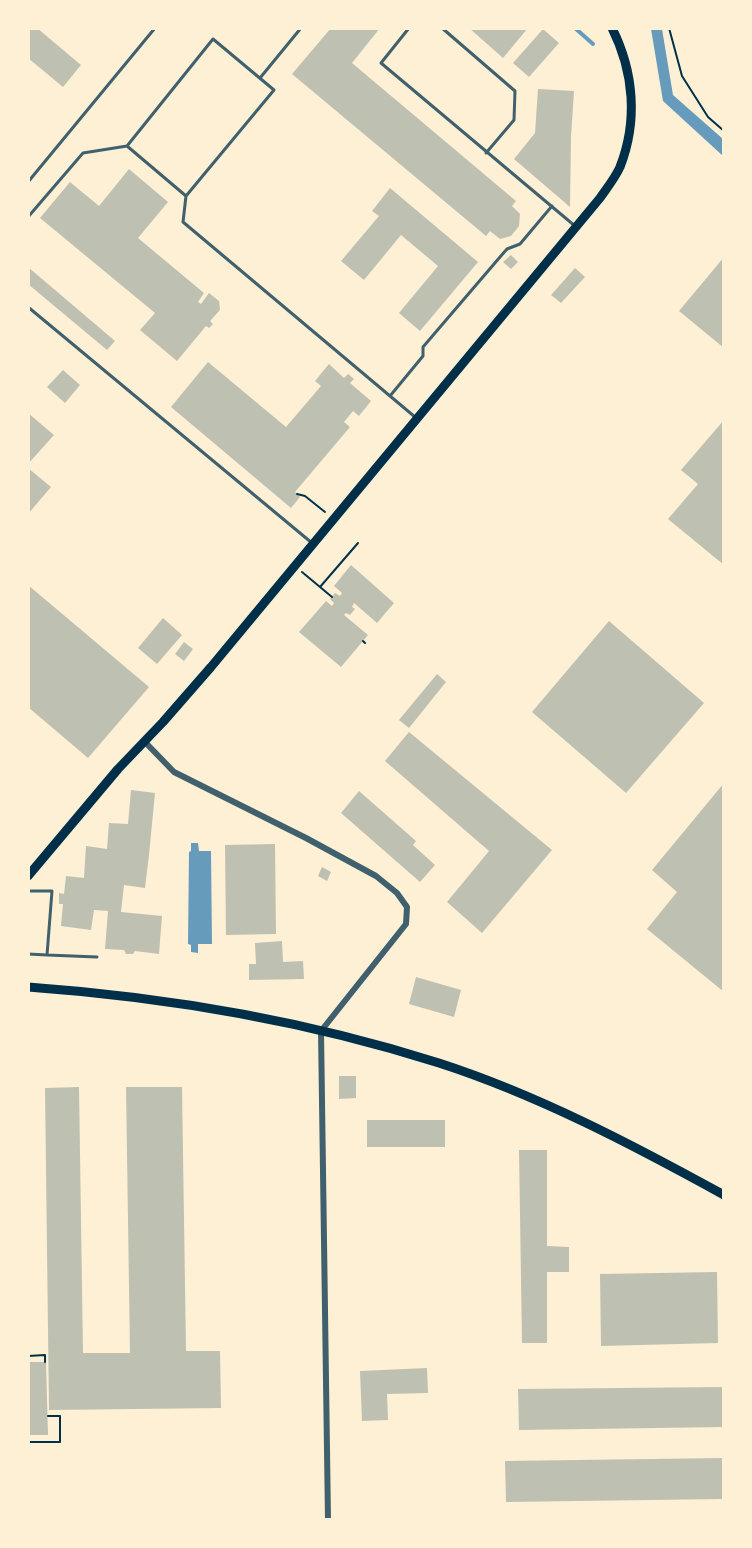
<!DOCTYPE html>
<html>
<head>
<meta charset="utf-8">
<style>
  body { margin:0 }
  #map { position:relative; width:752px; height:1548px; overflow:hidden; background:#fdf0d5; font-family:"Asap Condensed",sans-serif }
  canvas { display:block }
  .frame { position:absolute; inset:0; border:30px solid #fdf0d5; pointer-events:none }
</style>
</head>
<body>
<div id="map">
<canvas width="752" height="1548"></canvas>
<div class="frame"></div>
</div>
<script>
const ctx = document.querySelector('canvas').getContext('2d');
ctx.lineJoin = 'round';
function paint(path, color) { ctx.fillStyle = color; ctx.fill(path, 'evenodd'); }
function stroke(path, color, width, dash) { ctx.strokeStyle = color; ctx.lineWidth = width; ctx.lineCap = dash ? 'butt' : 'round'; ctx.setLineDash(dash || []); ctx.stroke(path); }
const water = new Path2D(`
  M651 29H662L673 95 723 139V156L663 101Z
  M191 843H198L199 851H211L212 944H198V953L191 952V945L188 944 189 852 191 851Z`);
const stream = new Path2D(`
  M575 28 593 44`);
const building = new Path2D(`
  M28 28H37L81 65 63 87 28 58Z
  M331 28H380L352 63 516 201 512 206 520 214 519 226 511 236 500 239 490 231 486 236 292 74Z
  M469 28H528L503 58Z
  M543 29 559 43 529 77 513 63Z
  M538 89 574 91 571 137 570 207 514 159 535 133Z
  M129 169 168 202 138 238 204 293 198 302 201 304 209 293 219 301 220 310 210 321 213 324 209 328 206 326 177 361 140 330 155 313 40 218 70 182 99 206Z
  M390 188 478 262 420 331 399 313 438 266 401 235 364 280 341 261 379 216 372 211Z
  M511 255 518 262 511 269 503 262Z
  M724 257V348L679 311Z
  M28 267 115 341 107 350 28 284Z
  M575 268 585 277 561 303 551 295Z
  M208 362 286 427 321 386 315 381 329 364 344 378 348 374 354 379 350 383 371 401 359 416 353 411 344 422 350 427 295 492 300 497 291 508 171 407Z
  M63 370 80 385 65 403 47 387Z
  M28 413 54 435 28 464Z
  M724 420V565L668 519 698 484 681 470Z
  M28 468 51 487 28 514Z
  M351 565 394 603 377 623 354 603 352 607 355 609 350 615 346 613 344 615 368 635 341 667 299 632 326 601 332 606 334 603 330 599 335 593 340 596 342 593 334 586Z
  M28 585 149 687 88 758 28 707Z
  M163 618 182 635 157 664 138 648Z
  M609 621 704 703 626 793 532 712Z
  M184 642 193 649 184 661 175 654Z
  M437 674 446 682 409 728 399 720Z
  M409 732 552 850 482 933 447 902 489 851 385 761Z
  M724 783V992L647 929 677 892 652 870Z
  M131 790 155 793 149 855 145 888 124 885 121 912 162 916 159 954 135 951 133 954H126L124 950 105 949 108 911 94 910 91 930 61 926 63 904H59V893L64 894 66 876 84 878 86 846 107 849 109 823 128 824Z
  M359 791 416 841 413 845 435 865 420 882 341 813Z
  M275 844 276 934 226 935 225 845Z
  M322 867 331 872 327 881 318 876Z
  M282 941 283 962 303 961 304 979 249 980V964H256L255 943Z
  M416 977 461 990 454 1017 409 1004Z
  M339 1076H356V1098L339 1099Z
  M79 1087 83 1353H130L126 1087H182L186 1351H220L221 1408 49 1410 45 1088Z
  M367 1120H445V1147H367Z
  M519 1150H547V1246L569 1247V1272H547V1343H522Z
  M717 1272 718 1343 601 1346 600 1274Z
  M28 1362H46L48 1435H28Z
  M427 1368 428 1393 387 1394 388 1420 362 1421 360 1371Z
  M724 1387V1427L519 1430 518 1389Z
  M723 1458V1499L506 1502 505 1461Z`);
const path = new Path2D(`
  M669 28 682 76 708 117 724 131
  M297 494 305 496 325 512
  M302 572 332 597
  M320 587 358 543
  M363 641 365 643
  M28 1356 45 1355V1362
  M28 1442H60V1416H48`);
const service = new Path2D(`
  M409 28 381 63 575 226
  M442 28 515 91 514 120 486 153
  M260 78 301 28
  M127 146 213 39 274 90 186 196
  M28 182 155 28
  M28 217 83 153 127 146 186 196 183 222 415 417
  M28 307 312 543
  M390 396 423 356V347L500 257 507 249 520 244 552 206
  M28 891H52L47 955 28 954
  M47 955 97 957`);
const minor = new Path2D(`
  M144 741 174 772 306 838 376 876 397 893 407 907 406 924 321 1031 328 1520`);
const secondary = new Path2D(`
  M28 876 118 769 163 722 211 667 600 198C607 188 615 178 620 167 638 121 634 72 612 28
  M28 987C167 997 307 1021 439 1063 538 1095 633 1145 724 1195`);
paint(water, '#669bbc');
stroke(stream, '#669bbc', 4);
paint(building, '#bec0b2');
stroke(path, '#003049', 2);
stroke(service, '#3f606c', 3);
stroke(minor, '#3f606c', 6);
stroke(secondary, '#003049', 9);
</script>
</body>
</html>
